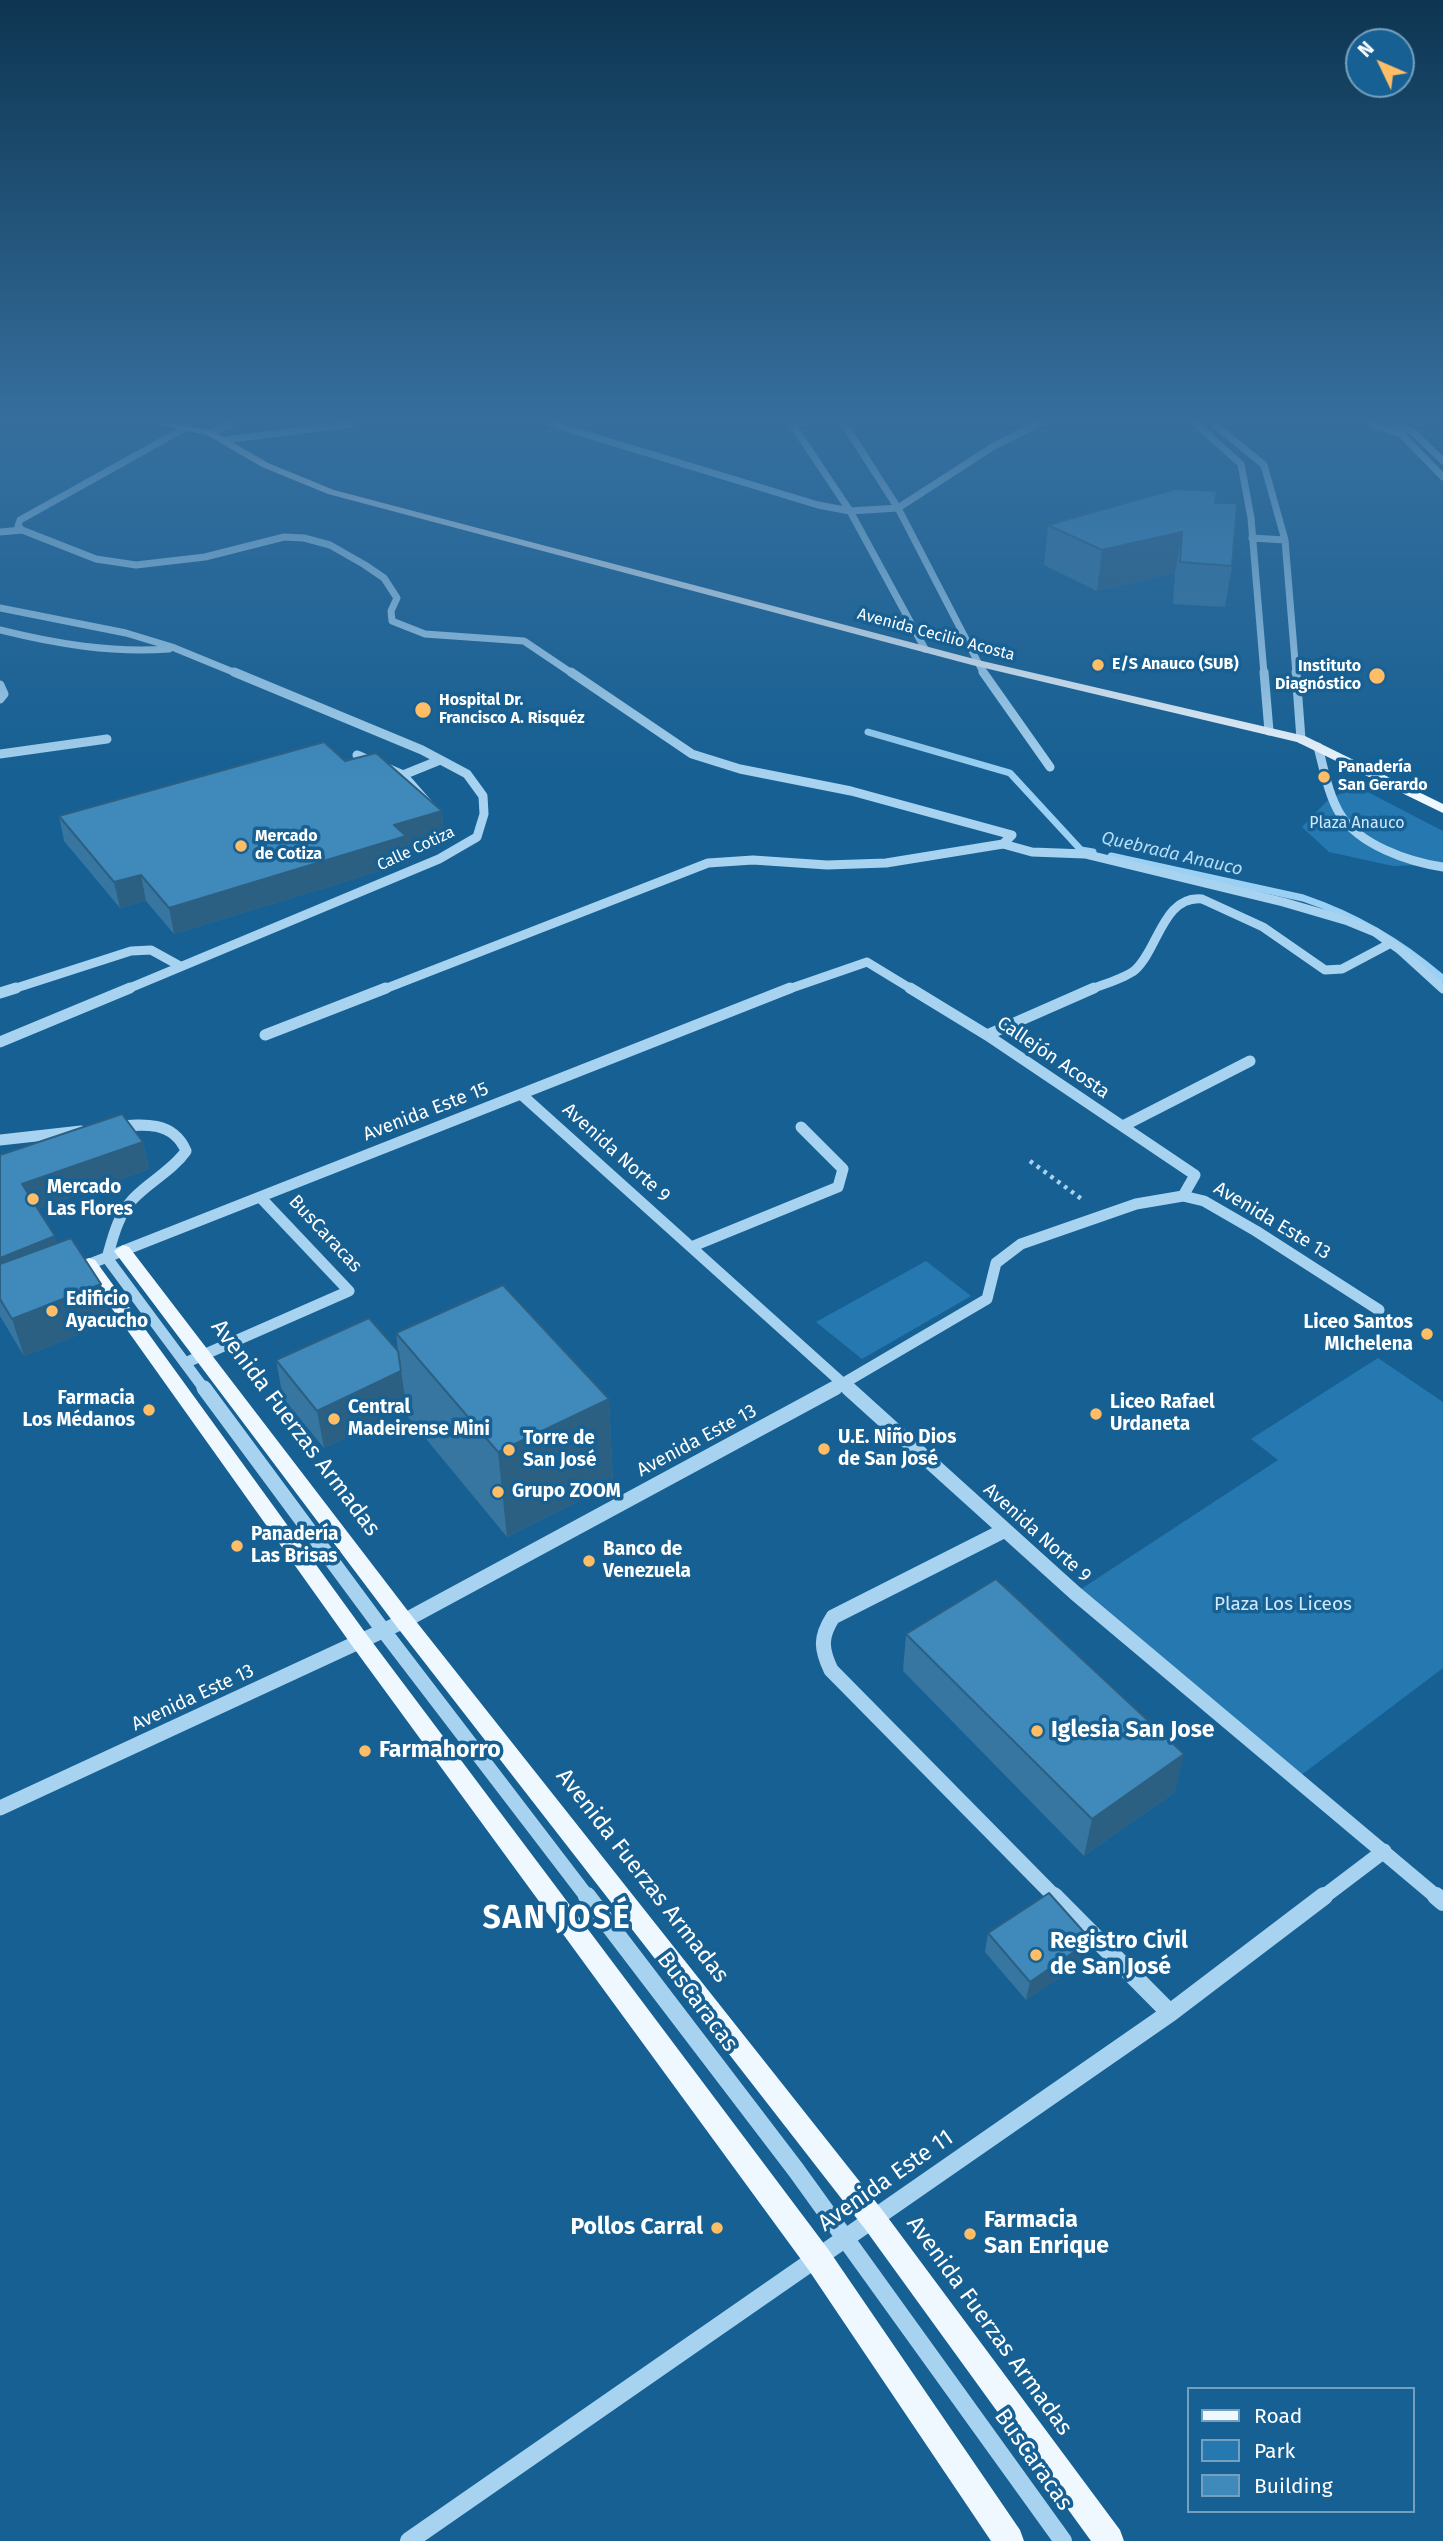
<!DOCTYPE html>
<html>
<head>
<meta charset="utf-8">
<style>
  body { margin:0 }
  #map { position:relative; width:1443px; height:2541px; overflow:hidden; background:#176093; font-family:"Fira Sans",sans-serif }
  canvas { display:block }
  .legend { position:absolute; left:1187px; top:2387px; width:228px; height:126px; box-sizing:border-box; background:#176093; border:2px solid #74a0be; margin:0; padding:9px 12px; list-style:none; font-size:21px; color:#fff }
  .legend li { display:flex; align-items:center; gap:14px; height:35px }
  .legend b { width:35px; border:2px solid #74a0be }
  .north { position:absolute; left:1345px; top:28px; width:70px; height:70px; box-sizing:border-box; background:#176093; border:2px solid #74a0be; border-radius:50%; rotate:314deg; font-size:19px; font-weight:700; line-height:28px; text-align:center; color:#fff }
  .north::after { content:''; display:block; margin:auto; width:24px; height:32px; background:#ffbd66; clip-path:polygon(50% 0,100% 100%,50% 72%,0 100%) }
</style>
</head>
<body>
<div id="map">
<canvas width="1443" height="2541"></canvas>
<ul class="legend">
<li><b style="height:9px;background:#f0f8ff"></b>Road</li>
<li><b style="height:19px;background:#2679b0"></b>Park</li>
<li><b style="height:19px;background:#3f89bb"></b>Building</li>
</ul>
<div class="north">N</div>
</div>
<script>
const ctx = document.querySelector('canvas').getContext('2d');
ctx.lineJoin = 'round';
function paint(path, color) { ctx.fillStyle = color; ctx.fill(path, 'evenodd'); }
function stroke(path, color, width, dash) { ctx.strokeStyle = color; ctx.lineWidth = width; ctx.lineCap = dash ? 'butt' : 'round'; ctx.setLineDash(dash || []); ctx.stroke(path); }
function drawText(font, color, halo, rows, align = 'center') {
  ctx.font = font + ' "Fira Sans",sans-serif'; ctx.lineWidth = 7; ctx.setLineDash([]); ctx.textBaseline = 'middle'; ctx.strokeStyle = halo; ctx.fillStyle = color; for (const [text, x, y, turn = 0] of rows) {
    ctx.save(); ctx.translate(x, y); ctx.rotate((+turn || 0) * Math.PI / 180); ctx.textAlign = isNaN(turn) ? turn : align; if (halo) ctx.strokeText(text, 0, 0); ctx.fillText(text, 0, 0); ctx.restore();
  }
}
const green = new Path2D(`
  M1356 786 1443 831V864L1393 866 1329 852 1302 827 1328 800Z
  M926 1261 971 1296 862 1359 816 1322Z
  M1378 1358 1443 1402V1668L1296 1779 1075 1593 1278 1460 1251 1439Z`);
const stream = new Path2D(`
  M868 732 1010 773 1081 850 1093 852
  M1111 856 1303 898C1356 916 1401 942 1443 979`);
const path = new Path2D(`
  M1030 1161 1083 1200`);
const minorFar4 = new Path2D(`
  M552 424 818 505 850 511 898 508 994 446 1038 424
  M792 424 850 511 925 649
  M844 424 898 508 984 674
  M1196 424 1241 464 1251 518 1264 674
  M1214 424 1264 465 1285 540 1296 674
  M1371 424 1401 434 1443 477
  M1396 426 1412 431 1443 461
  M210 433 232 424
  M225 440 351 424
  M22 530 18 526 20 520 185 428
  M0 532 22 530 96 559 136 565 205 557 284 537 304 538 330 545 365 565 384 578 397 598 391 611 392 621 425 634 524 641 573 674
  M1252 538 1285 540
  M0 608 126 633 172 647 238 674
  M0 630C56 644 111 653 169 649`);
const minorFar3 = new Path2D(`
  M571 672 692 754 740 769 851 791 1012 835 1003 844
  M983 672 1050 767
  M1264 672 1269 731
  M1296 672 1301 739
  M0 685 4 694 0 699
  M1318 747C1324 769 1328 794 1340 814 1359 845 1409 862 1443 867
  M0 754 107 739
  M357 755 403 775 431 807
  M403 775 440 760
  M10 990 131 951 151 950 180 966
  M125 990 439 859 477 837 484 814 483 796 467 774 422 750 234 672
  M382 990 708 863 753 860 827 865 886 863 1003 844 1032 852 1085 854 1283 902 1348 921 1375 932 1399 949 1443 989
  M786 990 867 962 913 990
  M1090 990C1103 984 1124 979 1135 970 1158 950 1163 895 1202 899L1263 927 1325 970 1342 969 1391 943`);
const minorFar2 = new Path2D(`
  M910 988 987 1035 1195 1175 1183 1196
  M0 993 16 988
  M265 1035 386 988
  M987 1035 1094 988
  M0 1042 130 988
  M522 1095 850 1390
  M1123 1126 1250 1061
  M0 1140 81 1131
  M691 1247 838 1187 843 1169 801 1127
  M107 1258 205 1390
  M107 1258C113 1237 118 1215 133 1199 150 1181 172 1171 186 1151 173 1120 142 1124 113 1127
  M82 1267 790 988
  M185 1363 349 1291 261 1198
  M832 1390 987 1299 996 1263 1021 1244 1136 1204 1183 1196 1204 1201 1256 1231 1379 1310`);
const minorFar1 = new Path2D(`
  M204 1388 383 1630 588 1898
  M848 1388 1075 1593 1438 1898
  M1005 1530 833 1617C820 1637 821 1649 831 1670L1056 1898
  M0 1808 404 1621 835 1388
  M1322 1898 1384 1851`);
const minor = new Path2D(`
  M587 1896 796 2170 1063 2541
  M1054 1896 1170 2013
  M1436 1896 1443 1902
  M409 2541 1170 2013 1324 1896`);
const major = new Path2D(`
  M157 424H178L213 431 268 463 334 490 978 660 1305 736 1443 804V813L1297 742 972 665 328 494 262 467 207 435Z
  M123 1245 129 1247 411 1615 883 2211 1120 2530 1124 2541H1091L865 2229 397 1627 117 1255 114 1251Z
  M89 1258 95 1260 367 1635 828 2249 1020 2530 1024 2541H991L808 2269 353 1647 83 1268 80 1264 83 1260Z`);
const wall = new Path2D(`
  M1215 503 1232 566 1225 607 1173 604 1175 573 1097 591 1044 565 1048 525Z
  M345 761 442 811 444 836 408 847 409 862 174 934 146 901 120 908 64 841 59 816Z
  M143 1142 149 1169 38 1209 57 1243 111 1322 24 1356 0 1316V1155Z
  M396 1333 609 1399 613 1484 507 1537 408 1417 407 1409 324 1448 283 1398 276 1360 398 1351Z
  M906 1634 1175 1792 1084 1856 903 1671Z
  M988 1933 1087 1959 1026 2000 985 1952Z`);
const shadedWall = new Path2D(`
  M1182 532 1175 573 1097 591 1102 550Z
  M442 811 444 836 408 847 409 862 174 934 169 908 394 825Z
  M141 875 146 901 120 908 114 882Z
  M143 1142 149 1169 30 1212 22 1184Z
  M55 1236 63 1264 0 1290V1258Z
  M101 1284 111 1322 24 1356 12 1319Z
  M401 1371 407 1409 324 1448 317 1411Z
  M609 1399 613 1484 507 1537 498 1452Z
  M1184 1754 1175 1792 1084 1856 1092 1819Z
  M1091 1940 1087 1959 1026 2000 1030 1982Z`);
const building = new Path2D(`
  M1175 489 1217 491 1215 503H1237L1232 566 1180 562 1182 532 1102 550 1048 525Z
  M324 742 345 761 376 753 442 811 394 825 406 836 169 908 141 875 114 882 59 816Z
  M122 1114 143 1142 22 1184 55 1236 0 1258V1155Z
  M71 1238 101 1284 12 1319 0 1299V1264Z
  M503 1285 609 1399 498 1452 396 1333Z
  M369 1318 398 1351 401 1371 317 1411 276 1360Z
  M996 1579 1184 1754 1092 1819 906 1634Z
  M1049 1893 1091 1940 1030 1982 988 1933Z`);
const markers = [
  [1098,665,7,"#ffbd66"],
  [1377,676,9,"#ffbd66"],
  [423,710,9,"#ffbd66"],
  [1324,777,7,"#ffbd66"],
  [241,846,7,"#ffbd66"],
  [33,1199,7,"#ffbd66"],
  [52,1311,7,"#ffbd66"],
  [1427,1334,7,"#ffbd66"],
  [149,1410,7,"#ffbd66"],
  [1096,1414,7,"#ffbd66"],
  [334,1419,7,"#ffbd66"],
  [824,1449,7,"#ffbd66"],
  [509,1450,7,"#ffbd66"],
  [498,1492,7,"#ffbd66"],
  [237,1546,7,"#ffbd66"],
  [589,1561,7,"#ffbd66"],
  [1037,1731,7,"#ffbd66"],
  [365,1751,7,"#ffbd66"],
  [1036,1955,7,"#ffbd66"],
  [717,2228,7,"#ffbd66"],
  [970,2234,7,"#ffbd66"]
];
const farStreetnames = [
  ["Avenida Cecilio Acosta",936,635,15],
  ["Calle Cotiza",416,849,-25]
];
const farPoinames = [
  ["E/S Anauco (SUB)",1112,665],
  ["Instituto",1361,667,"right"],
  ["Diagnóstico",1361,685,"right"],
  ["Hospital Dr.",439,701],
  ["Francisco A. Risquéz",439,719],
  ["Panadería",1338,768],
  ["San Gerardo",1338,786],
  ["Mercado",255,837],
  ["de Cotiza",255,855]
];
const farParknames = [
  ["Plaza Anauco",1357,824]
];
const farWaternames = [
  ["Quebrada Anauco",1172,854,13]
];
const streetNames = [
  ["Callejón Acosta",1053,1058,34],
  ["Avenida Este 15",426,1112,-21],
  ["Avenida Norte 9",616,1153,42],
  ["Avenida Este 13",1272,1221,31],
  ["BusCaracas",325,1234,47],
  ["Avenida Este 13",697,1441,-28],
  ["Avenida Norte 9",1037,1533,42],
  ["Avenida Este 13",193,1698,-25]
];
const poiNames = [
  ["Mercado",47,1188],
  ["Las Flores",47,1210],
  ["Edificio",66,1300],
  ["Ayacucho",66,1322],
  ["Liceo Santos",1413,1323,"right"],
  ["MIchelena",1413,1345,"right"],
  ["Farmacia",135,1399,"right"],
  ["Los Médanos",135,1421,"right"],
  ["Liceo Rafael",1110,1403],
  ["Urdaneta",1110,1425],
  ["Central",348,1408],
  ["Madeirense Mini",348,1430],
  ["U.E. Niño Dios",838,1438],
  ["de San José",838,1460],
  ["Torre de",523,1439],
  ["San José",523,1461],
  ["Grupo ZOOM",512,1492],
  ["Panadería",251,1535],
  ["Las Brisas",251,1557],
  ["Banco de",603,1550],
  ["Venezuela",603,1572]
];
const parkNames = [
  ["Plaza Los Liceos",1283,1605]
];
const nearStreetnames = [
  ["Avenida Fuerzas Armadas",295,1428,53],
  ["Avenida Fuerzas Armadas",642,1876,52],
  ["BusCaracas",697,2002,53],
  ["Avenida Este 11",886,2181,-35],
  ["Avenida Fuerzas Armadas",989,2326,54],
  ["BusCaracas",1033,2460,55]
];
const nearPoinames = [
  ["Iglesia San Jose",1051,1731],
  ["Farmahorro",379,1751],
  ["Registro Civil",1050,1942],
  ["de San José",1050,1968],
  ["Farmacia",984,2221],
  ["San Enrique",984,2247],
  ["Pollos Carral",703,2228,"right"]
];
const nearDistrictnames = [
  ["SAN JOSÉ",557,1919]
];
paint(green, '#2679b0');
stroke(stream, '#99d0f3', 7);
stroke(path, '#a7d3f0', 4.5, [3.5, 5]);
stroke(minorFar4, '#a7d3f0', 7);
stroke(minorFar3, '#a7d3f0', 9);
stroke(minorFar2, '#a7d3f0', 11);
stroke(minorFar1, '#a7d3f0', 15);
stroke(minor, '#a7d3f0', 18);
paint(major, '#f0f8ff');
paint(wall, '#3676a1');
paint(shadedWall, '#2c6083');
paint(building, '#3f89bb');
stroke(building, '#2c6083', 2);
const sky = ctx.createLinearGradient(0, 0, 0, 780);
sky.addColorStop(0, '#0d3551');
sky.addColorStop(0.54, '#366f9e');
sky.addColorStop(1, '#366f9e00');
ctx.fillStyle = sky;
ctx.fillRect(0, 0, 1443, 780);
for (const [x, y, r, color] of markers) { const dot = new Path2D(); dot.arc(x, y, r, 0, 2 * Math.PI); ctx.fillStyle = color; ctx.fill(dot); stroke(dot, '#176093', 2.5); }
drawText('16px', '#fff', '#176093', farStreetnames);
drawText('bold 16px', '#fff', '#176093', farPoinames, 'left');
drawText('16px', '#cee9fc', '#176093', farParknames);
drawText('italic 18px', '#b3dcf7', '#176093', farWaternames);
drawText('19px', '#fff', '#176093', streetNames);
drawText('bold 19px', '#fff', '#176093', poiNames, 'left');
drawText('19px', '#cee9fc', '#176093', parkNames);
drawText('23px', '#fff', '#176093', nearStreetnames);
drawText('bold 23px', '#fff', '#176093', nearPoinames, 'left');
ctx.letterSpacing = '2px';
drawText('bold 32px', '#fff', '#176093', nearDistrictnames);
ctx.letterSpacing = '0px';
</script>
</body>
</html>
